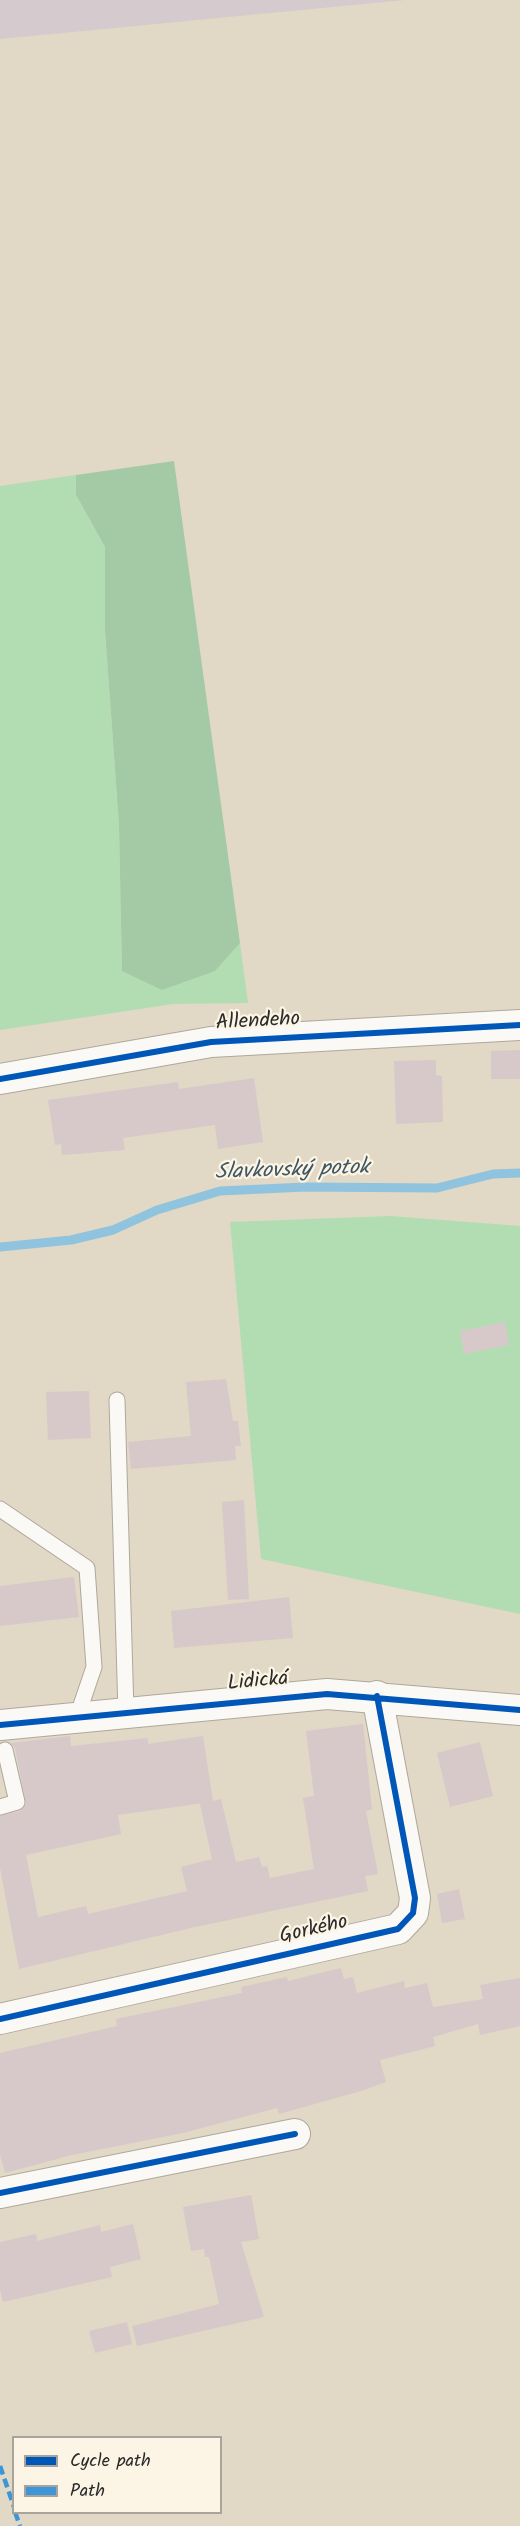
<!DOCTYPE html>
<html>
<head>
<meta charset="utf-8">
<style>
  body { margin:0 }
  #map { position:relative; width:520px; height:2526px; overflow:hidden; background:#e1d8c6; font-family:Kalam,sans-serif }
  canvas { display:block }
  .legend { position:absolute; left:12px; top:2436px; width:210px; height:78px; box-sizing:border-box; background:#fcf5e5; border:2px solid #a8a49b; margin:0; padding:8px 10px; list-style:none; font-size:18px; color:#2b2b2b }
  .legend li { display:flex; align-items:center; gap:12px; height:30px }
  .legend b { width:30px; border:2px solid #a8a49b }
</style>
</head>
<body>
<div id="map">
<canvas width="520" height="2526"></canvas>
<ul class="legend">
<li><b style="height:8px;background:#0057b8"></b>Cycle path</li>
<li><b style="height:8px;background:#3c96d7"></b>Path</li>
</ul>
</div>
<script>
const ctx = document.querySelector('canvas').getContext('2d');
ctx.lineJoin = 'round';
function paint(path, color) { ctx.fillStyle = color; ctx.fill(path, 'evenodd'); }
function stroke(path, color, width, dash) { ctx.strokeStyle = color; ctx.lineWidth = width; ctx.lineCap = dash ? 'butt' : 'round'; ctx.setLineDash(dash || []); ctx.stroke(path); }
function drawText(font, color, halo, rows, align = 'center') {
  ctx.font = font + ' Kalam,sans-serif'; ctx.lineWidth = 4.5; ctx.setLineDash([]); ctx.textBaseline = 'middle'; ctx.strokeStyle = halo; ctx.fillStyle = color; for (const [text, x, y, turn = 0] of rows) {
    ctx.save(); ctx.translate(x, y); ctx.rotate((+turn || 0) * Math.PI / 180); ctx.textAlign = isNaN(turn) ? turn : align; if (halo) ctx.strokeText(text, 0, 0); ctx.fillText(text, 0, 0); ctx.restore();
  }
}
const industrial = new Path2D(`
  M0 0H405L0 39Z`);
const green = new Path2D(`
  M76 475V495L105 547V630L119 825 122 971H215L240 943 248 1003 173 1004 0 1030V486Z
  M390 1216 520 1226V1614L261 1559 230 1222Z`);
const forest = new Path2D(`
  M174 461 240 943 215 971 162 990 122 971 119 825 105 630V547L76 495V475Z`);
const stream = new Path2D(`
  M0 1247 71 1240 113 1230 157 1210 220 1191 305 1187 437 1188 493 1174 520 1173`);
const building = new Path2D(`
  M520 1050V1079H491V1051Z
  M436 1060V1075L442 1076 443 1122 396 1124 394 1061Z
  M254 1078 263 1142 218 1149 215 1125 123 1138 125 1150 62 1155 61 1144 55 1145 48 1100 178 1082 179 1089Z
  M505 1322 509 1345 464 1354 460 1331Z
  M226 1379 233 1421H238L241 1446H235L236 1460 131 1469 128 1442 191 1436 186 1382Z
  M89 1391 91 1438 48 1440 46 1392Z
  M244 1500 249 1599 228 1600 222 1502Z
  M74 1577 79 1617 0 1626V1586Z
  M289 1597 293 1638 174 1648 171 1611Z
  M363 1724 372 1809 366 1811 378 1874 365 1876 368 1891 195 1927 19 1969 0 1868V1816L20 1811 26 1804 15 1748 11 1743 70 1736 71 1746 148 1738V1744L203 1736 213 1801 221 1799 236 1862 259 1857 262 1867 267 1866 270 1878 314 1869 303 1798 314 1796 306 1731ZM204 1803 200 1804 212 1859 181 1867 187 1891 88 1914 86 1906 38 1917 26 1855 121 1834 118 1815Z
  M480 1742 493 1796 450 1807 437 1753Z
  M459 1889 465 1919 442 1923 437 1894Z
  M341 1968 344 1979 353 1977 357 1993 404 1981 405 1988 427 1983 433 2007 483 1999 480 1985 520 1978V2026L480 2035 478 2024 433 2037 435 2046 380 2060 386 2082 361 2091 279 2114 277 2108 183 2133 72 2155 5 2173 0 2155V2053L117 2026 116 2019 242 1993 241 1987 287 1977 288 1981Z
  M251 2195 259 2239 241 2242 264 2317 137 2346 132 2326 219 2304 209 2257H205L204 2249 191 2251 183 2207Z
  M133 2224 141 2259 110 2267 112 2277 3 2302 0 2289V2242L36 2234 37 2241 100 2225 101 2232Z
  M127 2322 132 2344 95 2353 89 2331Z`);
const service = new Path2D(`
  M117 1400 126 1713
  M0 1509 87 1568 94 1667 77 1717
  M0 1807 17 1802 5 1750`);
const minor = new Path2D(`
  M0 1079 211 1042 520 1025
  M0 1725 327 1694 520 1710
  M0 2019 398 1929 413 1913 415 1898 377 1696
  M0 2193 295 2134`);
const quiet = new Path2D(`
  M0 2466 14 2507
  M15 2512 20 2526`);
const cycleway = new Path2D(`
  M0 1079 211 1042 520 1025
  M0 1725 327 1694 520 1710
  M0 2019 398 1929 413 1913 415 1898 377 1696
  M0 2193 295 2134`);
const streetNames = [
  ["Allendeho",258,1023,-3],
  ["Lidická",258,1683,-5],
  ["Gorkého",314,1931,-13]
];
const waterNames = [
  ["Slavkovský potok",292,1172,-2]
];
paint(industrial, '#d5cace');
paint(green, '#b2ddb3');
paint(forest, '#a3caa4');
stroke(stream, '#90c3dd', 9);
paint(building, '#d7c9c9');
stroke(service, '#aea89c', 17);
stroke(minor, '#aea89c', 32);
stroke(service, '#faf9f6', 15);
stroke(minor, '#faf9f6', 30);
stroke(quiet, '#3c96d7', 4.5, [9, 4.5]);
stroke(cycleway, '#0057b8', 6);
drawText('21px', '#2b2b2b', '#fcf5e5', streetNames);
drawText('italic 22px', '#3f5663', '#fcf5e5', waterNames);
</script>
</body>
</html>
